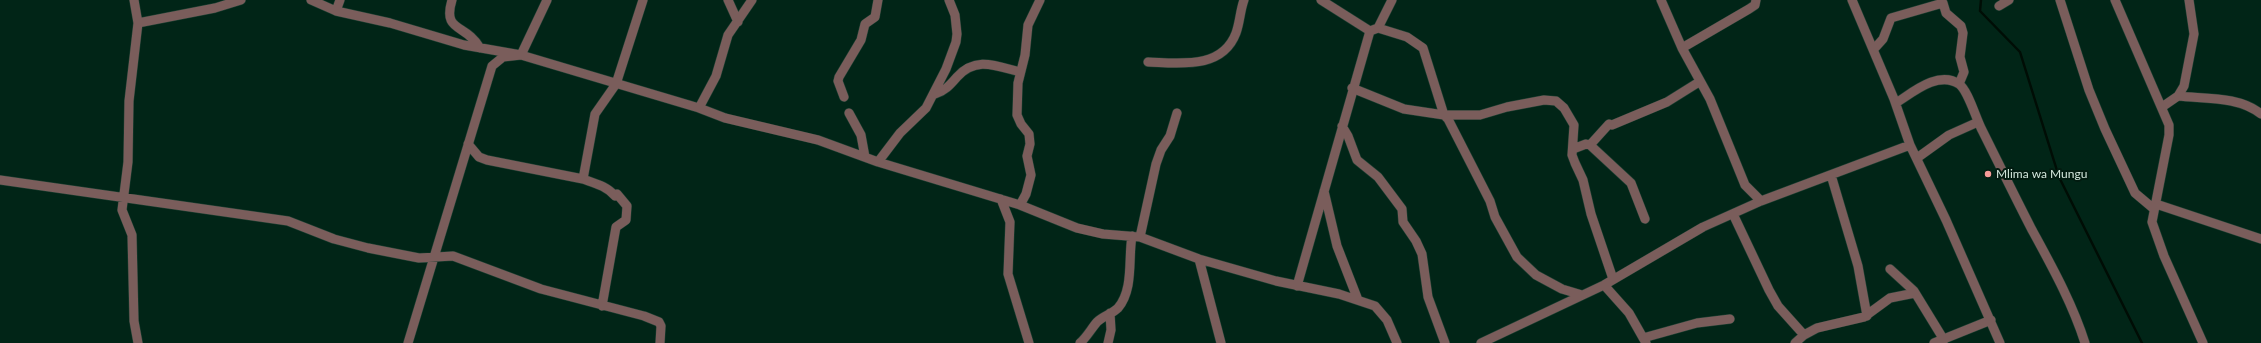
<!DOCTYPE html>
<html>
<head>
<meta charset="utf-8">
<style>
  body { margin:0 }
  canvas { display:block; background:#012517 }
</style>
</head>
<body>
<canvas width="2261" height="343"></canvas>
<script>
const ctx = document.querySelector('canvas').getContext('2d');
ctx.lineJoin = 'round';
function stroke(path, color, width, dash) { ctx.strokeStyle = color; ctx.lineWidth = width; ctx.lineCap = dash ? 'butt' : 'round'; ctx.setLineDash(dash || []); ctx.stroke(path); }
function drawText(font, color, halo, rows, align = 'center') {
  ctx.font = font + ' Lato,sans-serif'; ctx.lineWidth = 4; ctx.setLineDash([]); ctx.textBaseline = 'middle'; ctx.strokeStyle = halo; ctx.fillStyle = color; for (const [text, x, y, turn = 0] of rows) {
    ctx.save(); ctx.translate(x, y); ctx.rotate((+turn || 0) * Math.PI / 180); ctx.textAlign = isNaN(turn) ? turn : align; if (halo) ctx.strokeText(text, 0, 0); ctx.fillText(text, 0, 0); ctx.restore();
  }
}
const stream = new Path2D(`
  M1981 0 1980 11 2020 52 2059 177 2142 343`);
const minor = new Path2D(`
  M134 0 138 23 129 101 128 162 122 210 132 235 134 321 138 343
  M311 0 336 11 390 23 464 45 521 55 699 108 725 118 818 140 878 162 1020 205 1077 228 1103 234 1140 237 1199 259 1276 281 1339 294 1375 306 1387 320 1397 343
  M452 0C442 33 466 23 480 48
  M728 0 738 22
  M1321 0 1370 31
  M1661 0 1682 48 1710 99 1745 185 1761 201
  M1852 0 1894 99 1910 145 1946 220 2000 343
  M2060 0 2089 90 2105 129 2135 193 2154 209
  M2115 0 2169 125V135L2152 222 2164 256 2203 343
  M1999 6 2009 0
  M336 11 340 0
  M138 23 215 8 241 0
  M1378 28 1407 37 1423 48 1444 115H1480L1507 107 1544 100 1556 101 1564 108 1574 125 1572 155 1575 163 1583 180 1591 214 1613 279
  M1682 48 1749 9 1755 5 1756 0
  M1874 49 1883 39 1891 18 1943 3 1946 13 1961 26 1963 33 1960 57 1964 72 1959 84
  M1148 62C1179 63 1222 70 1236 33 1240 22 1240 11 1244 0
  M1352 88 1404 109 1444 115 1448 119 1490 201 1495 217 1517 257 1536 275 1562 289 1582 295
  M935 94C945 91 950 85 957 77 976 56 996 66 1020 72
  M2178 96C2205 99 2239 96 2261 114
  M844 97 838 81 839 77 861 40 865 24 875 17 878 0
  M1896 103C1912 93 1938 70 1959 84 1968 90 1976 119 1982 130 1998 162 2014 195 2031 228 2051 265 2072 302 2085 343
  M2162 107 2178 96 2184 86 2194 34 2189 0
  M699 108 716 76 728 35 752 0
  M849 113 861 135 865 157
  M1342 126 1348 136 1357 160 1378 177 1402 209 1403 222 1416 241 1422 254 1428 297 1445 343
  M468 144 479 157 487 160 583 179C594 183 607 186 615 196L617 194 627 206 626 220 616 227 602 306
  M1590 145 1609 124 1612 125 1667 102 1699 82
  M1573 149 1586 144 1590 145 1631 183 1645 219
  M1917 158 1949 135 1978 122
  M878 162 900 133 926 108 946 69 956 42 957 34 955 15 949 0
  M1831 175 1858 266 1867 316
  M583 179 595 114 616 84 643 0
  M0 180 288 221 334 239 368 248 419 258 453 256 541 289 644 316 659 322 661 326 660 343
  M1324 191 1337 246 1358 300
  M1001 199 1010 222 1008 274 1029 343
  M2156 204 2261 239
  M1020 205 1026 194 1031 175 1027 156 1030 144 1029 134 1021 124 1017 115 1018 83 1025 55 1028 25 1040 0
  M1733 214 1769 290 1778 306 1804 335
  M1140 237 1156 164 1161 150 1170 136 1177 113
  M1199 259 1221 343
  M1890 269 1914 291 1944 340
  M1604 285 1629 313 1646 343
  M1297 286 1370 31 1378 28 1392 0
  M1643 338 1697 323 1730 319
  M408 343 492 66 503 57 521 55 547 0
  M1080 343C1087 337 1091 329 1097 322 1103 316 1112 314 1118 308 1134 289 1128 259 1132 236
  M1108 343 1111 330 1110 313
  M1481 343 1604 285 1703 227 1761 201 1910 145
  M1795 343 1804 335 1817 328 1864 317 1890 298 1915 293
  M1934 343 1991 320`);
const markers = [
  [1988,174,4,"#f59b98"]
];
const poiNames = [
  ["Mlima wa Mungu",1996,174]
];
stroke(stream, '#000d05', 2.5);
stroke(minor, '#1e4033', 10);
stroke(minor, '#7a5d5b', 9);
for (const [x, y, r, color] of markers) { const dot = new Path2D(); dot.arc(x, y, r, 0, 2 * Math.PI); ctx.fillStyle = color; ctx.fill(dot); stroke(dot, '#021b10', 1.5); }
drawText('12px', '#d3e6dc', '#021b10', poiNames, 'left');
</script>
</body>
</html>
